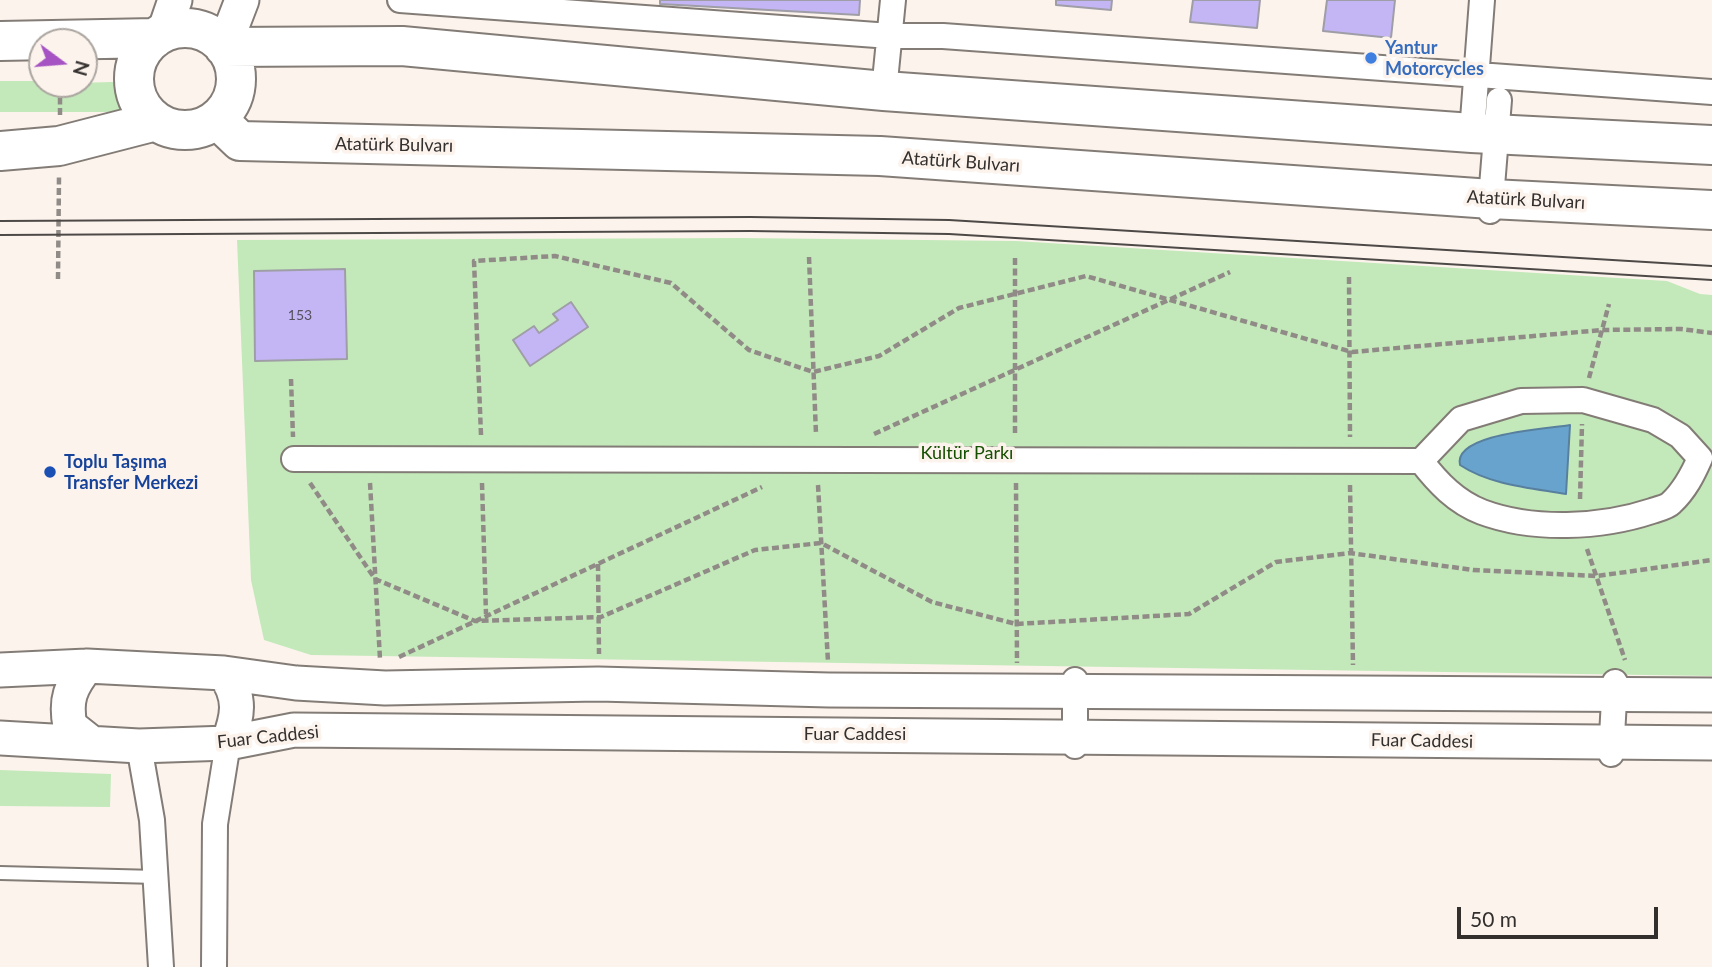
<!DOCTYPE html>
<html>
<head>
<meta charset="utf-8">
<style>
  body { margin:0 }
  #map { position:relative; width:1712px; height:967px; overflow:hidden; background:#fcf3ed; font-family:Lato,sans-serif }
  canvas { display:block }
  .north { position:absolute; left:28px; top:28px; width:70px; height:70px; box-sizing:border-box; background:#fcf3ed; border:2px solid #aba5a0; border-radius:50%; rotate:106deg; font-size:19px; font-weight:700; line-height:28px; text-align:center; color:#322f2d }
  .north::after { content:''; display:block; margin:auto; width:24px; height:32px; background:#a653c3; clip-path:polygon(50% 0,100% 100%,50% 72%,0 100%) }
  .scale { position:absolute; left:1457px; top:907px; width:201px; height:32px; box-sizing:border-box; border:4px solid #322f2d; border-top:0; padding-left:9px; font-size:21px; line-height:24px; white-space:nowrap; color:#322f2d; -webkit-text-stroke:5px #fcf3ed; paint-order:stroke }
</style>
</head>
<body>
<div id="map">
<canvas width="1712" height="967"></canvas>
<div class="north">N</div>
<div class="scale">50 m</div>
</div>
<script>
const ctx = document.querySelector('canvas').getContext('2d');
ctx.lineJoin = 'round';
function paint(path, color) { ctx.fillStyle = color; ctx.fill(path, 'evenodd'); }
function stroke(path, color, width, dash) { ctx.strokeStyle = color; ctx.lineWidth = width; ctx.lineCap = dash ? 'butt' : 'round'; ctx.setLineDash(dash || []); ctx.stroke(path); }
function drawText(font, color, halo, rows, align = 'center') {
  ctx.font = font + ' Lato,sans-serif'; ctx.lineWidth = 7; ctx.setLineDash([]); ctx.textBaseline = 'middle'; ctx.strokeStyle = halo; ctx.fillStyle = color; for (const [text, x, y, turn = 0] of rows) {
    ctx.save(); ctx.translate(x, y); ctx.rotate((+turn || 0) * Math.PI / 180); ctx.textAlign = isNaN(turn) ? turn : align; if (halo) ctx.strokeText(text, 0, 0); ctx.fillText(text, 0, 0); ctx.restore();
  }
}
const green = new Path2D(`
  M0 81H42V84L147 81 145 112H0Z
  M741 238 1016 241 1667 281 1700 294 1712 295V676L311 655 264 640 251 580 237 240Z
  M0 770 111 774 110 807 0 806Z`);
const water = new Path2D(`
  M1570 425 1566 494C1531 488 1490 485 1460 465 1453 433 1549 429 1570 425Z`);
const building = new Path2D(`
  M660 0H860L859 15 660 4Z
  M1056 0H1112L1111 10 1056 5Z
  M1193 0H1260L1257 28 1190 22Z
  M1327 0H1395L1391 38 1323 31Z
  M345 269 347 359 255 361 254 271Z
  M571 302 588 327 530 366 513 340 534 326 539 333 558 320 553 314Z`);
const path = new Path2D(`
  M60 115V84
  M809 257 816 434
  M1015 258V436
  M1349 277 1350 437
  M58 279 59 176
  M1589 378 1609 304
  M291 379 293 437
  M874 434 1230 272
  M481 435 474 261 555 256 671 283 749 350 813 372 879 356 959 308 1086 276 1352 352 1602 330 1681 329 1712 333
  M310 483 375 579 475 621 601 617 755 550 821 543 932 602 1016 624 1189 614 1276 562 1350 553 1473 570 1597 576 1712 560
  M370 483 380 659
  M482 483 486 614
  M1016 483 1017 663
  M818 485 828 662
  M1350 485 1353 665
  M1580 499 1582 424
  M1587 549 1625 660
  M598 564 599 654
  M399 657 762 487`);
const lane = new Path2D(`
  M0 873 157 877`);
const street = new Path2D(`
  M400 0 890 36H943L1712 92
  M884 91 893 0
  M1472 133 1482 0
  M1490 211 1499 100
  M294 459 1421 461C1438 483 1456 502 1482 512 1533 531 1601 528 1652 511 1658 509 1667 507 1671 503 1685 490 1693 474 1700 458L1680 436 1653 420 1583 400 1521 401 1461 419 1421 461
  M1075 680V746
  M139 746 152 820 161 967
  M1611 754 1615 682
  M214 967 215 824 228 743`);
const secondary = new Path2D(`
  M164 32 175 0
  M224 47 242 0
  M87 666C70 687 65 700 70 726L89 741
  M0 670 87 666 224 673 296 683 385 688 598 684 829 690 1712 695
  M224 673C242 698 238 716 228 743
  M0 738 139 746 228 743 294 730 1712 743`);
const primary = new Path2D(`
  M134 79a51 51 0 1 1 102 0a51 51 0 1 1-102 0Z
  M0 41 155 38
  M224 47 402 46 884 91 1472 133 1712 145
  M217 119 240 141 880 156 1491 199 1712 210
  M0 151 59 146 156 121`);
const tram = new Path2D(`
  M0 221 750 217 949 220 1712 266
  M0 235 750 231 949 234 1712 280`);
const markers = [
  [1371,58,7,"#3f7fe0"],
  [50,472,7,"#1a4fb4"]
];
const numberNames = [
  ["153",300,315]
];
const shopNames = [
  ["Yantur",1385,48],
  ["Motorcycles",1385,69]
];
const streetNames = [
  ["Atatürk Bulvarı",394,145,1],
  ["Atatürk Bulvarı",961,162,4],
  ["Atatürk Bulvarı",1526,200,3],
  ["Fuar Caddesi",855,734],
  ["Fuar Caddesi",268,737,-6],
  ["Fuar Caddesi",1422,741,1]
];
const parkNames = [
  ["Kültür Parkı",967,453]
];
const transitNames = [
  ["Toplu Taşıma",64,462],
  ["Transfer Merkezi",64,483]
];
paint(green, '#c3e9ba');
paint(water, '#68a3ce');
stroke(water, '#58809e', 2);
paint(building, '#c4b6f5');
stroke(building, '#9f9ea6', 2);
stroke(lane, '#837c76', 16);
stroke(street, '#837c76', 28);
stroke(secondary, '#837c76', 37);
stroke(primary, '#837c76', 42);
stroke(path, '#918b87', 4.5, [7, 3.5]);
stroke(lane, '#fff', 12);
stroke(street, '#fff', 24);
stroke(secondary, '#fff', 33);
stroke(primary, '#fff', 38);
stroke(tram, '#4d4947', 2);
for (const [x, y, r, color] of markers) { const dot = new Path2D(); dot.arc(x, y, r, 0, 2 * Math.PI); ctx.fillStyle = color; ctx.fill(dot); stroke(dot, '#fcf3ed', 2.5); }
drawText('14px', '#56515f', null, numberNames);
drawText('bold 18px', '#366cbe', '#fcf3ed', shopNames, 'left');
drawText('18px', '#322f2d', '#fcf3ed', streetNames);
drawText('18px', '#154f01', '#fcf3ed', parkNames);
drawText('bold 18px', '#164399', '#fcf3ed', transitNames, 'left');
</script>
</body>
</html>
